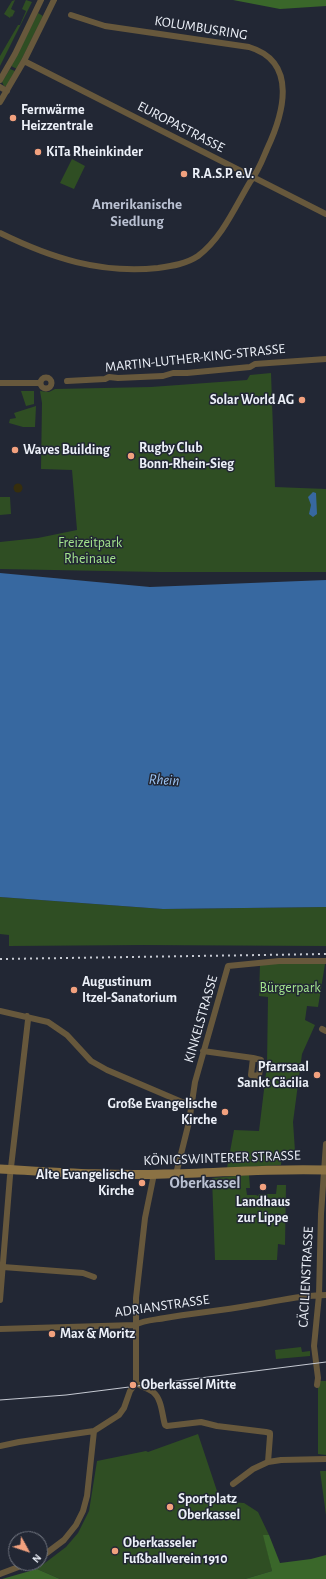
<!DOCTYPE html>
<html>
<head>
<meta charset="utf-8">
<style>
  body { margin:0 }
  #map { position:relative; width:326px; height:1579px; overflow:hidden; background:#222734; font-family:"Alegreya Sans",sans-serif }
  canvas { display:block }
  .north { position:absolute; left:8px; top:1531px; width:40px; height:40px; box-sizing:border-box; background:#222734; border:1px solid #737782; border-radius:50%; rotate:130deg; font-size:11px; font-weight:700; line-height:16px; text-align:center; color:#ecf0f8 }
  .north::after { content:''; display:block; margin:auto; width:14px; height:18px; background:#f2a17e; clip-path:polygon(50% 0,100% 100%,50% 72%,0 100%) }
</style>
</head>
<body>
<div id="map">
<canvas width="326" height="1579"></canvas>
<div class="north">N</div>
</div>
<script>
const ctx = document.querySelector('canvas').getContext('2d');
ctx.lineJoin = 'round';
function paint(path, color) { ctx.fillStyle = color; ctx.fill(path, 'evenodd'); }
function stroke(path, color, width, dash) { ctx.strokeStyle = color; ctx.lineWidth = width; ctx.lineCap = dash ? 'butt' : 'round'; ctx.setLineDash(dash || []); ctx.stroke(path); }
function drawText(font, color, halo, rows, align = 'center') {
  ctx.font = font + ' "Alegreya Sans",sans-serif'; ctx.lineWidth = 3; ctx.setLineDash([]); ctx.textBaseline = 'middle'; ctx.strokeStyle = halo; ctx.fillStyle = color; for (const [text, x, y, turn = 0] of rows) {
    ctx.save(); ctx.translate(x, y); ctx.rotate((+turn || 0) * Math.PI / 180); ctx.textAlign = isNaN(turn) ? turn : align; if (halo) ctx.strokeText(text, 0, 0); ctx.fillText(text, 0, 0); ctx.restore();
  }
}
const green = new Path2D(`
  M15 0 11 9 15 11 12 17 11 16 10 18 4 14 12 1Z
  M26 0 32 2 0 66V56L18 25H20L26 11 22 9Z
  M38 13 43 16 17 69 11 66Z
  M10 69 15 71 7 86H4L2 82Z
  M72 159 85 166 74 189 60 183Z
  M271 373 275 487 326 489V572H159L0 569V542L38 538 77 530 72 470 41 469 42 403 40 391 49 392 55 389 151 387 247 380 250 375Z
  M21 391H34V404L26 406Z
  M36 406 35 427H23L9 423 10 419 16 418 14 413Z
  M0 497H10L11 514 0 515Z
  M0 897 163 909 326 907V946L142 945 9 946V935L0 934Z
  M260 964H325L318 1007 307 1006 305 1020 315 1025 302 1054 293 1122 295 1151H282L281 1165 227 1168 234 1130 259 1131 267 1065 268 997 259 996Z
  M249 1175 250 1188H246L247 1195H256L258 1196 259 1194H276L277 1185H286L285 1245 278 1244 277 1260H215L212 1178Z
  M301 1347 302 1352 310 1351V1356L276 1359 275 1350Z
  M320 1381H326V1455L318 1454V1385Z
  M198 1434 218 1494 229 1502 244 1503 258 1512 269 1535H264L272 1571 245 1579H60L37 1569 66 1547 78 1533 89 1511 97 1461 146 1451 148 1452Z
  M320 1471H326V1515Z`);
const forest = new Path2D(`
  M233 0H326V6L280 9Z
  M263 1535H269L280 1563 311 1559 326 1555V1579H245L272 1571Z
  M37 1569 60 1579H2Z`);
const sand = new Path2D(`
  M13.5 488a4.5 4.5 0 1 1 9 0a4.5 4.5 0 1 1-9 0Z`);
const water = new Path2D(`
  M313 492 316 493 317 514 313 517 309 514 311 505 308 497Z
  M0 573 150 587 326 580V907L163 909 0 897Z`);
const minor = new Path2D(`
  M24 61 326 214
  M0 80 15 54 41 0
  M0 87 7 91
  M0 102 24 61 54 0
  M0 233C51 258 100 274 158 268 172 266 186 264 198 256 222 238 235 207 250 182 258 172 262 161 267 149 283 115 299 62 249 47L105 26 71 15
  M40.5 383a5.5 5.5 0 1 1 11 0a5.5 5.5 0 1 1-11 0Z
  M67 381 105 379 109 377 118 378 163 376 173 373H187L250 367 255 364 326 359
  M0 383H40
  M0 1011 48 1022 67 1035 91 1061 107 1070 182 1102 193 1104
  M322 1029 326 1031
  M203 1051 253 1058 251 1075 259 1076 261 1060 253 1058
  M176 1174 189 1122 195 1082 228 966 279 961H326
  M3 1267 83 1273 94 1277
  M0 1300 10 1176 28 1020 27 1016
  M0 1329 135 1325C144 1320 155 1320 165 1318 192 1313 220 1311 247 1306 274 1302 299 1295 326 1295
  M136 1383C141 1387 148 1388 153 1392 162 1399 162 1415 165 1425L167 1426 201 1422 217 1426 266 1432 270 1433V1436L268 1462 281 1460 326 1459
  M136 1383V1298L145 1218 154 1174
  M317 1385 318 1378 314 1346 319 1295 321 1214 326 1144
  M0 1446 19 1442 94 1431 119 1415 124 1408 130 1391 136 1383
  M233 1484 253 1469 268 1462
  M40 1558 64 1540 76 1525 83 1511 87 1496 94 1431
  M0 1574 29 1563`);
const secondary = new Path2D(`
  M0 1169C55 1172 109 1176 165 1174 218 1173 272 1168 326 1170`);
const tram = new Path2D(`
  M0 1400 66 1395 326 1362`);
const rail = new Path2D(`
  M0 959 326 954`);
const markers = [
  [13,118,4,"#f2a17e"],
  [38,152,4,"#f2a17e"],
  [184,174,4,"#f2a17e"],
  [302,400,4,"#f2a17e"],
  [15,450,4,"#f2a17e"],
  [131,456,4,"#f2a17e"],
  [74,990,4,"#f2a17e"],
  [317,1075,4,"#f2a17e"],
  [225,1112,4,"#f2a17e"],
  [142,1183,4,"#f2a17e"],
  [263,1187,4,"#f2a17e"],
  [52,1334,4,"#f2a17e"],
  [133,1385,4,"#f2a17e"],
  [170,1507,4,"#f2a17e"],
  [115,1551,4,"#f2a17e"]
];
const streetNames = [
  ["KOLUMBUSRING",201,28,9],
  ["EUROPASTRASSE",181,127,27],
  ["MARTIN-LUTHER-KING-STRASSE",195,358,-6],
  ["KINKELSTRASSE",201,1019,-74],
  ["KÖNIGSWINTERER STRASSE",222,1158,-2],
  ["CÄCILIENSTRASSE",306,1277,-87],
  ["ADRIANSTRASSE",162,1306,-8]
];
const poiNames = [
  ["Fernwärme",21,110],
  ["Heizzentrale",21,126],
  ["KiTa Rheinkinder",46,152],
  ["R.A.S.P. e.V.",192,174],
  ["Solar World AG",294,400,"right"],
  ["Rugby Club",139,448],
  ["Bonn-Rhein-Sieg",139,464],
  ["Waves Building",23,450],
  ["Augustinum",82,982],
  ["Itzel-Sanatorium",82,998],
  ["Pfarrsaal",309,1067,"right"],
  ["Sankt Cäcilia",309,1083,"right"],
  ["Große Evangelische",217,1104,"right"],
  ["Kirche",217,1120,"right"],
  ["Alte Evangelische",134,1175,"right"],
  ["Kirche",134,1191,"right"],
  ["Landhaus",263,1202,"center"],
  ["zur Lippe",263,1218,"center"],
  ["Max & Moritz",60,1334],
  ["Oberkassel Mitte",141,1385],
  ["Sportplatz",178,1499],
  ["Oberkassel",178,1515],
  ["Oberkasseler",123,1543],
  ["Fußballverein 1910",123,1559]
];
const parkNames = [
  ["Freizeitpark",90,543],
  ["Rheinaue",90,559],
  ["Bürgerpark",290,988]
];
const neighbourhoodNames = [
  ["Amerikanische",137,204],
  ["Siedlung",137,221]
];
const waterNames = [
  ["Rhein",164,780,3]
];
const quarterNames = [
  ["Oberkassel",205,1183]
];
paint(green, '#2f4e23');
paint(forest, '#3a672a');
paint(sand, '#362e0d');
paint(water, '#3768a0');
stroke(minor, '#67583c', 6);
stroke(secondary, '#8b7244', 9);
stroke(tram, '#c6cad3', 1);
stroke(rail, '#c6cad3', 2, [2, 4]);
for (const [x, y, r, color] of markers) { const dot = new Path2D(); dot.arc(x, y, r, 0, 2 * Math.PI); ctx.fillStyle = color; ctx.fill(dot); stroke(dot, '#222734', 1.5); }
drawText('14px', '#ecf0f8', '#222734', streetNames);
drawText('bold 14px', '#ecf0f8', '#222734', poiNames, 'left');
drawText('14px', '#a3e48d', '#222734', parkNames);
drawText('bold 15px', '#bac1d2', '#222734', neighbourhoodNames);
drawText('italic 15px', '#9cc4f3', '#222734', waterNames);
drawText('bold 16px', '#bac1d2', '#222734', quarterNames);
</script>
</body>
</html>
